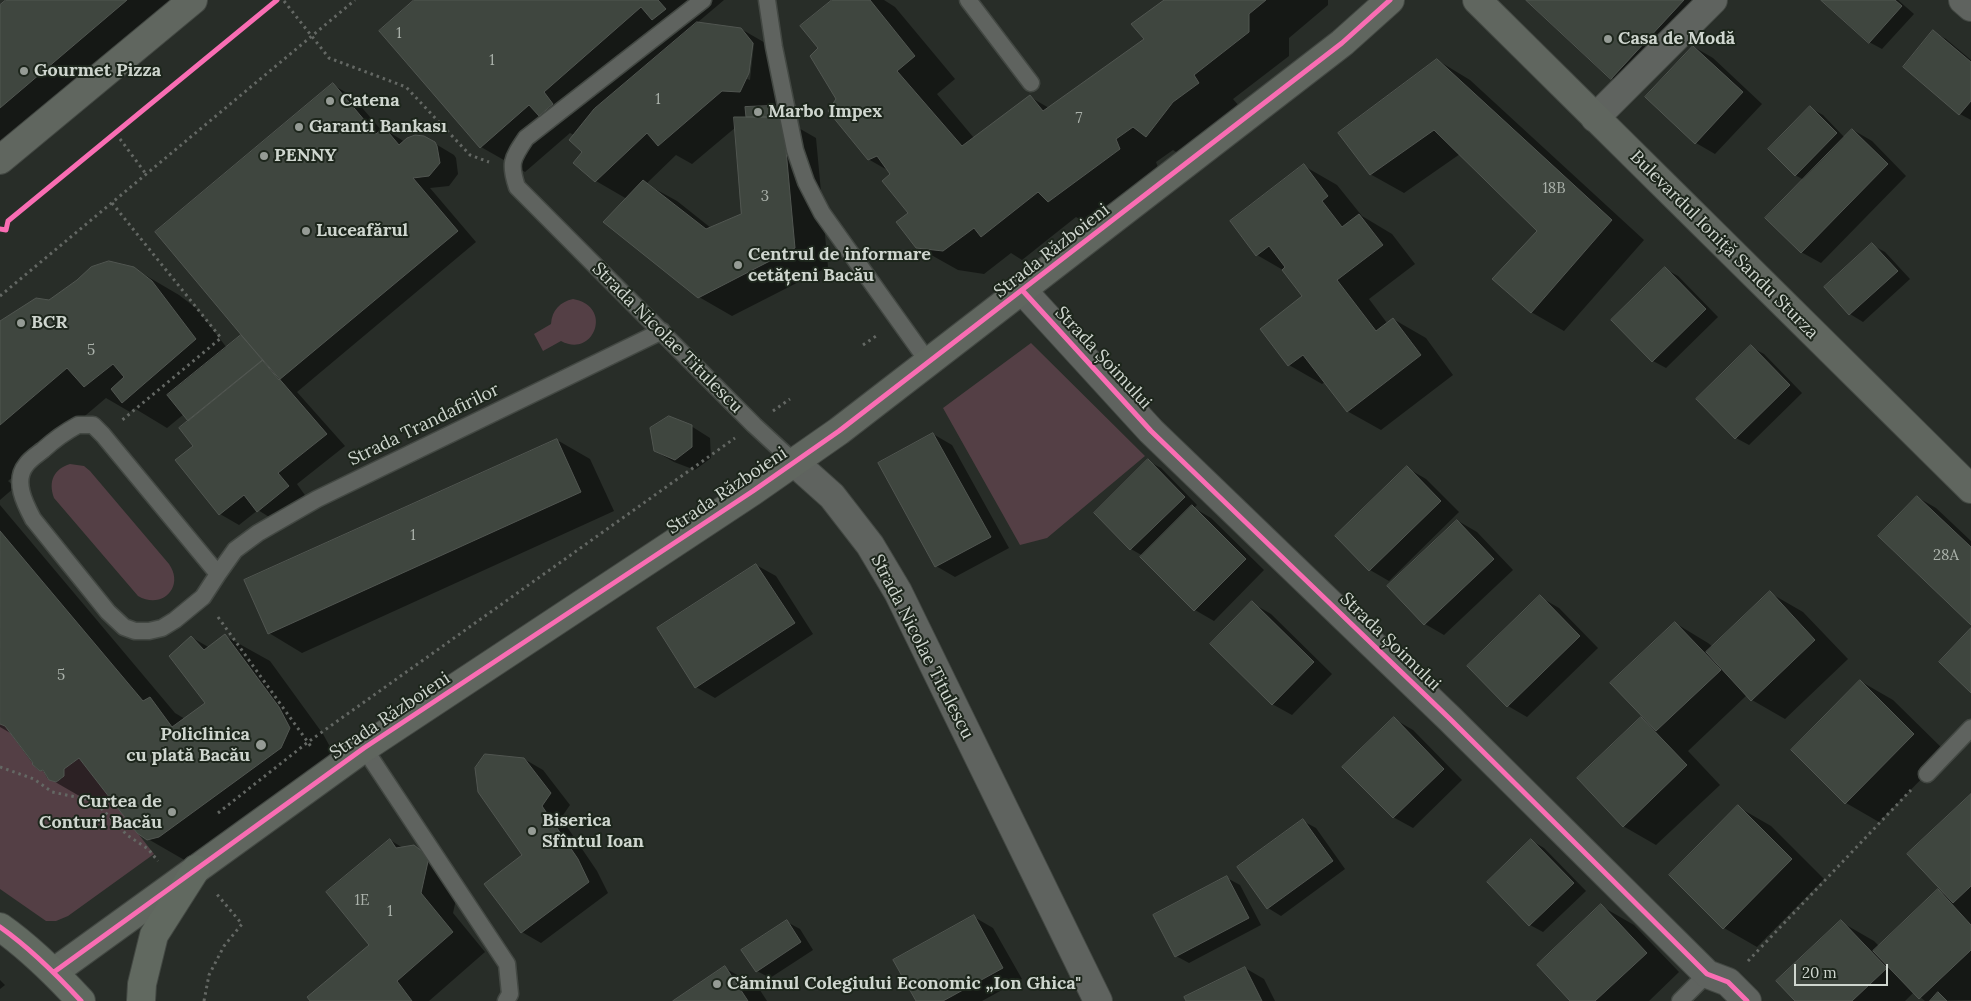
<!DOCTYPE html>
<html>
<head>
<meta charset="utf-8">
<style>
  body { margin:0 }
  #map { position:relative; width:1971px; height:1001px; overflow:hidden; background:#282d28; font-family:Lora,serif }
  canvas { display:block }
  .scale { position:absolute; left:1794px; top:964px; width:94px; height:22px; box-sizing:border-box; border:2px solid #cfd6cf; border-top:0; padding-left:6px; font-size:15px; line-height:18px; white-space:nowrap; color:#cfd6cf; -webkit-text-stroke:4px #1d261c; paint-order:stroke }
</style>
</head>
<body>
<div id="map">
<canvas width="1971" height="1001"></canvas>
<div class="scale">20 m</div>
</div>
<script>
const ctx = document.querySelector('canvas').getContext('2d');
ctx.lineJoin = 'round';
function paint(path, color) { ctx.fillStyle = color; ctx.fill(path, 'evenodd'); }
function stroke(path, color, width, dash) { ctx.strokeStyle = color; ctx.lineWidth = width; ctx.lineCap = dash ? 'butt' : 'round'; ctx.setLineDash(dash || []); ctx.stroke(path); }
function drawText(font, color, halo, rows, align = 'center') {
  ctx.font = font + ' Lora,serif'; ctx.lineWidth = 4; ctx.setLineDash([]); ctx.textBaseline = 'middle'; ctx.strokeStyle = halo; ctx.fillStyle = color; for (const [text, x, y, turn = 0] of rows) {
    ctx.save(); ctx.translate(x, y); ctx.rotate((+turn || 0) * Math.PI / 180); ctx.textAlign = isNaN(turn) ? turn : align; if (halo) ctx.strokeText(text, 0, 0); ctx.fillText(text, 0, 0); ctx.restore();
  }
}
const green = new Path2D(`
  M573 299C614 306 594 359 561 341L543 351 534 334 551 324C552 310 560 302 573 299Z
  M1031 343 1145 456 1047 538 1020 545 943 408Z
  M70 464 84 466 90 471 169 564C185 587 162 610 138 596L54 498C48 481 54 469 70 464Z
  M0 724 5 726 36 768 40 771 43 770 47 778 52 781 62 779 64 769 79 758 154 854 68 916 56 921H46L0 889Z`);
const shadow = new Path2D(`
  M8 0H201L0 163V7Z
  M416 0H724L698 22 741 29 774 48 786 63 782 93 774 109 790 118V123L816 138 828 267 732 316 699 297 627 199 596 181 575 163 584 152 574 135 570 133 525 172 481 147ZM752 43H754L750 80 747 79ZM736 127 742 214 711 228 677 201 646 184 676 155 692 164Z
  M834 0H884L895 7 955 79 937 94 974 138 1030 97 1049 108 1146 39 1166 0H1328V5L1289 38V56L1233 99 1239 106 1187 159 1173 150 1156 162 1160 173 1089 225 1076 217 1022 260 1011 253 984 274 958 270 917 247 910 213 891 174 889 171 868 159 837 99 820 48Z
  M1528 0H1707L1631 89 1612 78Z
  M1823 0H1898L1914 14 1882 49 1869 42Z
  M1933 32 1946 39 1971 60V120L1960 114Z
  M1694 47 1713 58 1762 104 1715 154 1696 143Z
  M1437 60 1470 80 1644 240 1564 331 1531 312 1539 231 1460 154 1404 193 1370 174Z
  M333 85 352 96 382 131 384 129 405 142 424 137 454 155 456 158 458 174 449 186 430 188 476 242 297 392 345 446 297 484 307 498 277 522 258 510 239 525 220 514 177 461 195 446 189 421 184 414 167 428 134 408 130 412 106 398 8 481 15 487 0 500V322L133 268 179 295 196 308 227 348 241 336 247 339Z
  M1810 108 1823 115 1845 138 1853 130 1872 141 1906 176 1821 263 1801 252 1804 180 1795 175Z
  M1304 166 1337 185 1362 216 1392 234 1415 264 1369 299 1387 323 1393 319 1426 338 1453 375 1381 430 1347 411 1325 382 1322 384 1289 365 1304 296 1283 270 1257 255Z
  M1872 245 1885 252 1910 279 1863 322 1850 314 1826 288Z
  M1665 269 1678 276 1718 317 1666 368 1653 361Z
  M1751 347 1764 354 1802 393 1749 445 1736 438Z
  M691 426 710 438 711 458 695 470 674 462 655 451Z
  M933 434 952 445 1009 548 955 577 936 566Z
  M557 440 590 459 614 511 302 653 269 633Z
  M1148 461 1161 468 1197 505 1194 508 1211 518 1264 570 1214 621 1195 610 1143 556 1131 549 1095 513Z
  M1407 468 1426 479 1459 512 1389 581 1370 570Z
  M1917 497 1936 508 1971 541V623Z
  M0 505 175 713 185 719 207 703 191 637 210 648 225 636 270 661 323 734 334 754 193 865 148 839 109 795 108 801 104 805H95L50 779 47 774 41 770 12 734 0 727Z
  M1458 521 1477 532 1513 570 1444 635 1425 624 1389 586Z
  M756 565 776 576 813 634 715 698 696 687Z
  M1770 593 1803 612 1848 659 1785 719 1752 700 1747 695 1688 751 1720 785 1656 845 1623 826 1579 778 1644 717 1675 623 1708 643 1713 647Z
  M1540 597 1559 608 1598 648 1527 717 1508 706Z
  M1252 603 1271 614 1332 674 1292 715 1272 704Z
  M1860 681 1893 700 1947 753 1879 822 1846 803Z
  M1394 719 1413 730 1462 780 1413 828 1393 817Z
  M524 759 543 770 570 805 561 818 597 871 608 893 541 943 522 932Z
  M1971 796V1000L1925 1001 1914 992 1905 1001H1797L1841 922 1874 941 1879 946 1938 891 1948 896Z
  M1738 807 1771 826 1824 879 1757 947 1724 928Z
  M1303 821 1316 828 1345 869 1281 916 1268 908Z
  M390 840 403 848 414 846 447 866 461 877 453 913 485 952 429 1001H312L371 945Z
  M1532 841 1544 848 1586 891 1543 932 1530 925Z
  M1227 878 1240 885 1261 925 1189 963 1176 956Z
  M1601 906 1634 925 1679 972 1649 1001H1572Z
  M974 917 993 928 1022 979 982 1001H917Z
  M787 922 800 929 813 950 770 978 757 971Z
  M725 968 758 987 767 1001H675Z
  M1245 968 1264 979 1275 1001H1188Z
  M0 980 5 985 0 989Z`);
const building = new Path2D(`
  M6 0H127L0 108V5Z
  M414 0H658L666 9 652 20 641 7 544 92 553 104 539 116 529 105 480 148 379 31Z
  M832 0H870L915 56 897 71 962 146 1030 95 1043 111 1144 39 1131 24 1164 0H1266L1249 14V32L1194 75 1199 83 1173 102 1146 137 1133 127 1116 139 1120 149 1048 202 1038 192 981 237 974 228 943 251 916 248 896 222 908 213 882 181 890 174 877 156 868 160 828 111 836 99 810 56 818 48 800 26Z
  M1526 0H1684L1611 79Z
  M1821 0H1895L1902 6 1869 43Z
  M697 22 741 28 753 43 749 73 740 92 722 91 658 146 647 133 595 182 573 163 582 152 569 140 594 109Z
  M1933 30 1971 62V101L1959 115 1903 67Z
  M1693 46 1743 92 1695 144 1645 97Z
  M1437 59 1612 220 1531 313 1492 279 1537 231 1434 130 1370 175 1338 133Z
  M333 83 376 134 384 127 399 145 407 138 415 135 424 136 435 142 437 146 440 163 429 176 413 178 458 231 279 380 155 232Z
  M771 106V117H746L745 107Z
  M1810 106 1837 133 1795 176 1768 149Z
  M734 117H783L795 248 698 298 603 222 643 180 706 229 741 214Z
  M1852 129 1888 164 1801 253 1765 218Z
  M1304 164 1328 196 1322 201 1342 227 1359 214 1383 245 1337 280 1376 331 1393 318 1421 355 1347 412 1303 355 1288 366 1260 329 1302 296 1282 270 1285 267 1269 246 1256 256 1230 221Z
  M1872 243 1898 271 1849 315 1824 287Z
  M109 261 134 267 152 281 196 339 122 403 111 389 124 377 113 364 84 387 67 368 0 425V321L36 298 49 300 77 280 91 267Z
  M1665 267 1706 309 1652 362 1611 320Z
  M241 335 263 360 188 421 167 395Z
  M1751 345 1790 385 1735 439 1696 399Z
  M263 360 327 434 278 473 289 486 257 512 244 495 219 515 175 460 193 446 179 428Z
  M669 416 692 425V447L675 460 654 451 650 428Z
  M933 433 991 537 935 567 878 463Z
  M557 439 581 492 268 634 244 580Z
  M1148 459 1185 497 1130 550 1094 513Z
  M1407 466 1441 501 1369 571 1335 536Z
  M1917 496 1971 547V625L1878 536Z
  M1192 505 1246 559 1194 611 1140 557Z
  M1457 520 1494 559 1424 625 1387 586Z
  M0 531 143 701 150 697 172 727 205 703 169 656 191 636 204 650 225 634 279 707 290 728 281 748 159 837 147 840 137 833 79 758 64 769V776L59 780 56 782 49 780 43 770 40 771 32 764 33 763 5 726 0 724Z
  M756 564 795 623 695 688 657 628Z
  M1770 591 1815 640 1751 701 1706 652Z
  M1540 595 1580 636 1507 707 1467 666Z
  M1252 601 1314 662 1272 705 1210 644Z
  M1675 622 1721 670 1656 731 1610 683Z
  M1971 628V693L1939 662Z
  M1860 680 1914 734 1845 804 1791 750Z
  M1394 717 1444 769 1393 818 1342 767Z
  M1641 717 1687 765 1623 827 1577 778Z
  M485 754 524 758 551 793 542 806 578 859 589 882 521 933 484 884 522 855 478 792 475 768Z
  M1971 794V886L1953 903 1907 854Z
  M1738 805 1792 859 1723 929 1669 875Z
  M1303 819 1333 861 1267 909 1237 867Z
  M390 839 396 848 414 845 429 857 421 893 453 932 397 981 412 1001H310L307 997 369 945 326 892Z
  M1531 839 1574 883 1529 926 1487 882Z
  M1227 876 1249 918 1175 957 1153 915Z
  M1938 889 1971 925V950L1919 999 1873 951Z
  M1601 904 1647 953 1595 1001H1570L1537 965Z
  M974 915 1003 968 943 1001H916L893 960Z
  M787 920 801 942 756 972 741 950Z
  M1841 920 1887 968 1852 1001H1795L1776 981Z
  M725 966 748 1001H673Z
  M1245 967 1262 1001H1186L1184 997Z
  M1938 992 1947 1001H1930Z`);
const path = new Path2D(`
  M284 1 329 58 406 87 470 155 489 162
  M120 139 146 174
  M112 203 221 338 121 421
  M0 296 355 0
  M863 345 879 334
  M773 411 790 399
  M218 617 312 748
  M0 767 34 779 52 792 86 799 102 809 127 835 148 849 158 861
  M218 813 308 742 735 438
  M1748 961 1911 790
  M204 1001 209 975 224 946 242 924 215 892`);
const lane = new Path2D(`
  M703 0 526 138C512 159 509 163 517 187L754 425 794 462
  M767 0 774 47 795 150 806 182 822 213 929 363
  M968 0 1031 83
  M78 425H93L103 435 218 574 203 597 175 620 162 628 149 631H135L124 627 108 612 33 519C25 504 13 481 26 465 30 459 38 454 43 450 54 440 65 432 78 425Z
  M218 574 235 550 258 533 317 499 662 331
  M364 748 507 964 510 994 506 1001
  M1927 774 1971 728
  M1680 1001 1707 974`);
const street = new Path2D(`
  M1963 0 1971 7
  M1595 118 1713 0
  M1023 291 1151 431 1450 719 1707 974 1728 982 1747 1001
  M794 462 832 496 870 545 898 592 1098 1001`);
const secondary = new Path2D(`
  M1477 0 1971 489
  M0 160 193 0
  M54 972 364 748 753 491 839 431 1342 43 1390 0`);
const primary = new Path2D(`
  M0 927C30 948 56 974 81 1001
  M141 1001 142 984 154 935 196 869`);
const cycleway = new Path2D(`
  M0 229 6 230 8 221 277 0
  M1023 291 1151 431 1450 719 1707 974 1728 982 1747 1001
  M0 927C30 948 56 974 81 1001
  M54 972 364 748 753 491 839 431 1342 43 1390 0`);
const markers = [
  [1608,39,5,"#959b95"],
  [24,71,5,"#959b95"],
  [330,101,5,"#959b95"],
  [758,112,5,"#959b95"],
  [299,127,5,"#959b95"],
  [264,156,5,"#959b95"],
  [306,231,5,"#959b95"],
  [738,265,5,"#959b95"],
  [21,323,5,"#959b95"],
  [261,745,6,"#959b95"],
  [172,812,5,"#959b95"],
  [532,831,5,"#959b95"],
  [717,984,5,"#959b95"]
];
const numberNames = [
  ["1",399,34],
  ["1",492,61],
  ["1",658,100],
  ["7",1079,119],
  ["18B",1554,189],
  ["3",765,197],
  ["5",91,351],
  ["1",413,536],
  ["28A",1946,556],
  ["5",61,676],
  ["1E",362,901],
  ["1",390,912]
];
const poiNames = [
  ["Casa de Modă",1618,39],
  ["Gourmet Pizza",34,71],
  ["Catena",340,101],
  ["Marbo Impex",768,112],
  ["Garanti Bankası",309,127],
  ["PENNY",274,156],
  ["Luceafărul",316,231],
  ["Centrul de informare",748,255],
  ["cetățeni Bacău",748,276],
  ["BCR",31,323],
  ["Policlinica",250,735,"right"],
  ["cu plată Bacău",250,756,"right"],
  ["Curtea de",162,802,"right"],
  ["Conturi Bacău",162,823,"right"],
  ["Biserica",542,821],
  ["Sfîntul Ioan",542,842],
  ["Căminul Colegiului Economic „Ion Ghica\"",727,984]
];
const streetNames = [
  ["Bulevardul Ioniță Sandu Sturza",1724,245,45],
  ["Strada Războieni",1052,251,-38],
  ["Strada Nicolae Titulescu",667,338,45],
  ["Strada Șoimului",1103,358,47],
  ["Strada Trandafirilor",424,425,-26],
  ["Strada Războieni",727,491,-34],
  ["Strada Șoimului",1390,642,44],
  ["Strada Nicolae Titulescu",922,647,63],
  ["Strada Războieni",390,716,-34]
];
paint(green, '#543f45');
paint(shadow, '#0007');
paint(building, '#3f463f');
stroke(building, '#515651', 1);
stroke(lane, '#434843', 19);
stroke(street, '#434843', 30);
stroke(secondary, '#434843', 30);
stroke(primary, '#434843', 30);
stroke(path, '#646864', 3, [2.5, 4]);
stroke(lane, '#5f635f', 16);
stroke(street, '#5f635f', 28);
stroke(secondary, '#60665f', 28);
stroke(primary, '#616960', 28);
stroke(cycleway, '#f96db3', 5);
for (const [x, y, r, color] of markers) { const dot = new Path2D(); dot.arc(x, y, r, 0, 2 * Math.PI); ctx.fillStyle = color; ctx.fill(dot); stroke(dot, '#1d261c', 2); }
drawText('15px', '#abb2ab', null, numberNames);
drawText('bold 18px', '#cfd6cf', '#1d261c', poiNames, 'left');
drawText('18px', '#cfd6cf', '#1d261c', streetNames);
</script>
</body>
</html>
